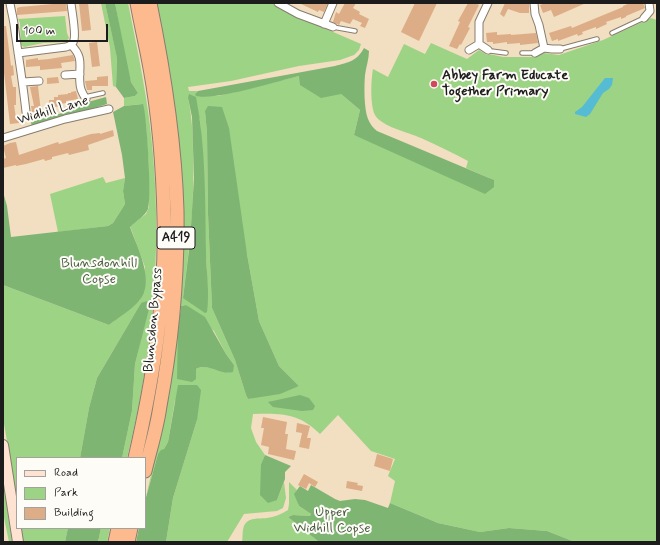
<!DOCTYPE html>
<html>
<head>
<meta charset="utf-8">
<style>
  body { margin:0 }
  #map { position:relative; width:660px; height:545px; overflow:hidden; background:#f2dec0; font-family:Mynerve,sans-serif }
  canvas { display:block }
  .frame { position:absolute; inset:0; border:4px solid #1c1c1c; pointer-events:none }
  .legend { position:absolute; left:16px; top:457px; width:130px; height:72px; box-sizing:border-box; background:#fdfcf7; border:1px solid #a3a29f; margin:0; padding:5px 7px; list-style:none; font-size:12px; color:#1c1c1c }
  .legend li { display:flex; align-items:center; gap:8px; height:20px }
  .legend b { width:20px; border:1px solid #a3a29f }
  .scale { position:absolute; left:16px; top:24px; width:92px; height:18px; box-sizing:border-box; border:2px solid #1c1c1c; border-top:0; padding-left:5px; font-size:12px; line-height:14px; white-space:nowrap; color:#1c1c1c; -webkit-text-stroke:3px #fdfcf7; paint-order:stroke }
</style>
</head>
<body>
<div id="map">
<canvas width="660" height="545"></canvas>
<div class="frame"></div>
<ul class="legend">
<li><b style="height:5px;background:#fee3d2"></b>Road</li>
<li><b style="height:11px;background:#9dd385"></b>Park</li>
<li><b style="height:11px;background:#dcad86"></b>Building</li>
</ul>
<div class="scale">100 m</div>
</div>
<script>
const ctx = document.querySelector('canvas').getContext('2d');
ctx.lineJoin = 'round';
function paint(path, color) { ctx.fillStyle = color; ctx.fill(path, 'evenodd'); }
function stroke(path, color, width, dash) { ctx.strokeStyle = color; ctx.lineWidth = width; ctx.lineCap = dash ? 'butt' : 'round'; ctx.setLineDash(dash || []); ctx.stroke(path); }
function drawText(font, color, halo, rows, align = 'center') {
  ctx.font = font + ' Mynerve,sans-serif'; ctx.lineWidth = 4; ctx.setLineDash([]); ctx.textBaseline = 'middle'; ctx.strokeStyle = halo; ctx.fillStyle = color; for (const [text, x, y, turn = 0] of rows) {
    ctx.save(); ctx.translate(x, y); ctx.rotate((+turn || 0) * Math.PI / 180); ctx.textAlign = isNaN(turn) ? turn : align; if (halo) ctx.strokeText(text, 0, 0); ctx.fillText(text, 0, 0); ctx.restore();
  }
}
const green = new Path2D(`
  M101 3H105L117 57 116 87 113 86 110 48Z
  M115 3H128C138 53 149 104 153 155 162 256 152 359 127 458H122L132 411 135 364 141 339V303L97 378 89 408 80 458H17V499L3 418V285L109 325 140 300 145 267 130 226 146 214 149 207V169L146 125 142 104 124 106V98L135 96 138 93 131 82 127 68Z
  M154 3H273L289 13 361 44 359 50 354 55 340 60 299 66 231 81 188 87 189 91H198L195 94 218 96 299 76 341 94 360 110 354 135 494 180 466 168 468 161C453 153 437 145 421 138 408 132 382 127 375 115 370 105 371 80 373 69L388 77 404 44 425 54 431 43 467 59 479 50 487 55 489 54 503 57H531L544 53 559 55 603 40 651 18 657 20V542H575L547 531 509 528 480 532 438 523 390 503 395 481 388 476 395 459 371 451 338 415 320 434C299 413 282 413 253 414L251 428 256 442 265 455 261 464 277 500 284 482 286 498 283 508 277 511 244 514 227 542H166L173 498 197 420 175 400 168 442 164 449 158 454 146 497 167 406 178 331 196 379V369C206 364 218 370 229 373L234 365 226 354 214 331 186 305 181 306 178 137 169 66ZM188 98 200 120 208 301 183 298C189 250 195 202 193 153 193 135 192 117 188 98ZM205 111 247 254 259 321 279 366 299 386 248 399 246 395 235 360 212 308 208 214 207 133Z
  M65 16 67 33 69 38 66 42 43 43 24 47 21 45 20 23 18 19Z
  M103 177 106 183 125 178 123 191 125 204 113 223 108 226 58 232 50 194Z
  M3 479 12 542H9L3 513Z
  M289 482 297 490 295 494 299 506 311 514 310 516 293 515 288 517 319 542H242C243 537 242 531 244 526 248 517 259 519 267 518 274 517 282 514 288 510L289 504Z
  M21 528H68L65 542H23Z
  M101 528H110L107 542H98Z`);
const forest = new Path2D(`
  M105 3H115L131 82 138 93 135 96 124 98 116 87 117 58Z
  M364 48 369 51C369 59 366 67 365 75 364 87 364 109 368 119 370 124 373 128 377 131L494 180V187L485 194 354 135 360 110 341 94 321 98 300 85 299 76C278 81 215 101 196 96L195 94 198 91 335 66C349 62 356 62 364 48Z
  M189 94 196 97C206 147 205 200 206 251 206 271 210 292 207 312L205 313 183 298 190 242 194 178 192 117 188 98Z
  M106 97 107 104 32 128 31 122 69 111 88 102Z
  M143 104C147 116 152 199 148 209 145 216 136 221 130 227 137 247 156 282 139 301 131 310 119 317 109 325L3 285V192L7 206 11 237 108 226 113 223 125 204 123 191 125 178 122 155 113 112 124 106Z
  M208 106 222 107 229 128 247 254 259 321 279 366 299 386 280 394 248 399 246 395 235 360 212 308 208 214 207 133 205 111Z
  M147 301 149 309 135 364 132 411 122 458H80L89 408 97 378 141 303Z
  M186 305 205 317 226 354 234 365 233 372C220 376 209 362 196 369V379L192 382 177 379 178 332 181 306Z
  M178 385H197L201 390 197 420 173 498 166 542H136L139 528H145V501L158 454 161 450 164 449 168 442Z
  M300 395 309 398 315 406 313 410 302 411 273 407 268 402Z
  M265 455 291 466 285 472V479L277 500 268 503 260 495 261 464Z
  M311 485 335 499 340 501 355 499 365 500 388 508 390 503 438 523 480 532 509 528 547 531 575 542H319L288 517 293 515 310 516 311 514 299 506 294 494 300 486 308 491Z
  M68 528H101L98 542H65Z`);
const water = new Path2D(`
  M605 78H613L612 85 609 89 603 93 590 114 586 117 575 114V112L582 107Z`);
const building = new Path2D(`
  M64 3 66 4 67 11 17 15V8L20 7Z
  M79 3H88L91 30 82 31Z
  M299 3H328L324 12 319 10 318 12Z
  M345 3H356L353 8 360 12 359 14 369 19 365 28 360 26 362 23 353 19 350 24 341 21 339 25 333 22 336 12 339 14Z
  M415 3H437L419 41 401 32Z
  M468 3H475L479 5 468 27 470 28 461 45 460 44 457 49 449 46 460 22 458 21Z
  M505 3H529V13H520L508 9 504 17 500 14Z
  M545 3H586L554 17 551 10 543 13 540 5Z
  M630 3H643L645 8 626 16V17L621 19V17L606 22 607 24 596 29V27L582 32 583 34 578 36 577 34 558 41V39L552 41 549 33 571 26 572 28 623 7V6Z
  M3 26H6L11 66 13 65 14 75 11 76 13 87H16V105H14L16 118H19V123L10 124 3 64Z
  M497 32V35L511 34V35L536 33 538 43 520 45V43L507 44V42L493 44V42H487L486 33Z
  M97 42 100 66 92 67 89 43Z
  M73 55 75 61 61 63 62 68 40 70V66L26 67V60L38 58V60L49 59Z
  M108 76V86H92V90H87L85 81 97 80V77Z
  M58 77 59 83 47 84V78Z
  M38 86 41 112H32L31 106H34L30 87Z
  M76 91 78 99 66 101V103L61 104V106L50 108 49 100H54V97H58V95L68 94V93H71V92Z
  M113 130 114 136 88 145 89 150 69 155 68 153 52 157V159L45 161 44 159 26 164 16 166V165L3 168V159L6 158 3 146 10 143 16 142 19 155 58 142 59 144 91 134 100 133V134Z
  M263 417 287 422 285 434H288L286 449 296 451 294 460 268 454 269 447 261 445 264 428H261Z
  M297 423 310 426 307 438H311L309 449 299 447 302 433 296 432Z
  M377 454 393 459 390 471 374 466Z
  M304 474 318 482 315 487 309 483 306 489 298 485Z
  M347 481 358 483 357 485 363 486 362 491 346 488Z`);
const lane = new Path2D(`
  M333 27 355 31
  M612 33 644 18
  M560 49 597 39
  M488 50 491 51 506 53
  M522 53H535
  M85 97 103 93`);
const street = new Path2D(`
  M10 3C11 10 13 17 14 24 18 54 23 83 26 112
  M278 3 298 14 333 27
  M534 3 535 14 539 25 544 48
  M644 18 650 11 649 3
  M324 24 333 3
  M479 44V22L488 3
  M71 45C85 58 78 68 80 84 80 90 83 94 86 99
  M469 50 479 44 488 50
  M18 53 66 47C70 46 73 44 74 40 76 32 72 13 71 3
  M535 53 544 48 552 49H560
  M65 75 80 74
  M23 82 39 81
  M3 138 65 119 109 109`);
const secondary = new Path2D(`
  M3 445 18 542`);
const highway = new Path2D(`
  M135 458C153 379 166 300 164 219 163 169 159 117 150 68 146 46 141 25 137 3
  M145 471C150 450 157 428 160 406 172 342 178 275 177 210 175 140 164 71 150 3
  M115 542 118 528
  M128 542 131 528`);
const markers = [
  [434,84,4,"#d1495b"]
];
const shields = [
  [176,238,38]
];
const shieldNames = [
  ["A419",176,238]
];
const poiNames = [
  ["Abbey Farm Educate",442,76],
  ["Together Primary",442,92]
];
const streetNames = [
  ["Widhill Lane",53,111,-16],
  ["Blunsdon Bypass",154,320,-85]
];
const parkNames = [
  ["Blunsdonhill",99,264],
  ["Copse",99,280],
  ["Upper",332,513],
  ["Widhill Copse",332,529]
];
paint(green, '#9dd385');
paint(forest, '#7eb572');
paint(water, '#56bcd4');
paint(building, '#dcad86');
stroke(lane, '#877d6e', 5.5);
stroke(street, '#877d6e', 9);
stroke(secondary, '#877d6e', 12);
stroke(highway, '#877d6e', 15);
stroke(lane, '#fff', 3.5);
stroke(street, '#fff', 7);
stroke(secondary, '#fee3d2', 10);
stroke(highway, '#fcba8e', 13);
for (const [x, y, r, color] of markers) { const dot = new Path2D(); dot.arc(x, y, r, 0, 2 * Math.PI); ctx.fillStyle = color; ctx.fill(dot); stroke(dot, '#fdfcf7', 1.5); }
for (const [x, y, w] of shields) { const box = new Path2D(); box.roundRect(x - w / 2, y - 11, w, 22, 3); ctx.fillStyle = '#fdfcf7'; ctx.fill(box); stroke(box, '#1c1c1c', 1); }
drawText('bold 13px', '#1c1c1c', null, shieldNames);
drawText('bold 14px', '#1c1c1c', '#fdfcf7', poiNames, 'left');
drawText('14px', '#1c1c1c', '#fdfcf7', streetNames);
drawText('14px', '#495c41', '#fdfcf7', parkNames);
</script>
</body>
</html>
